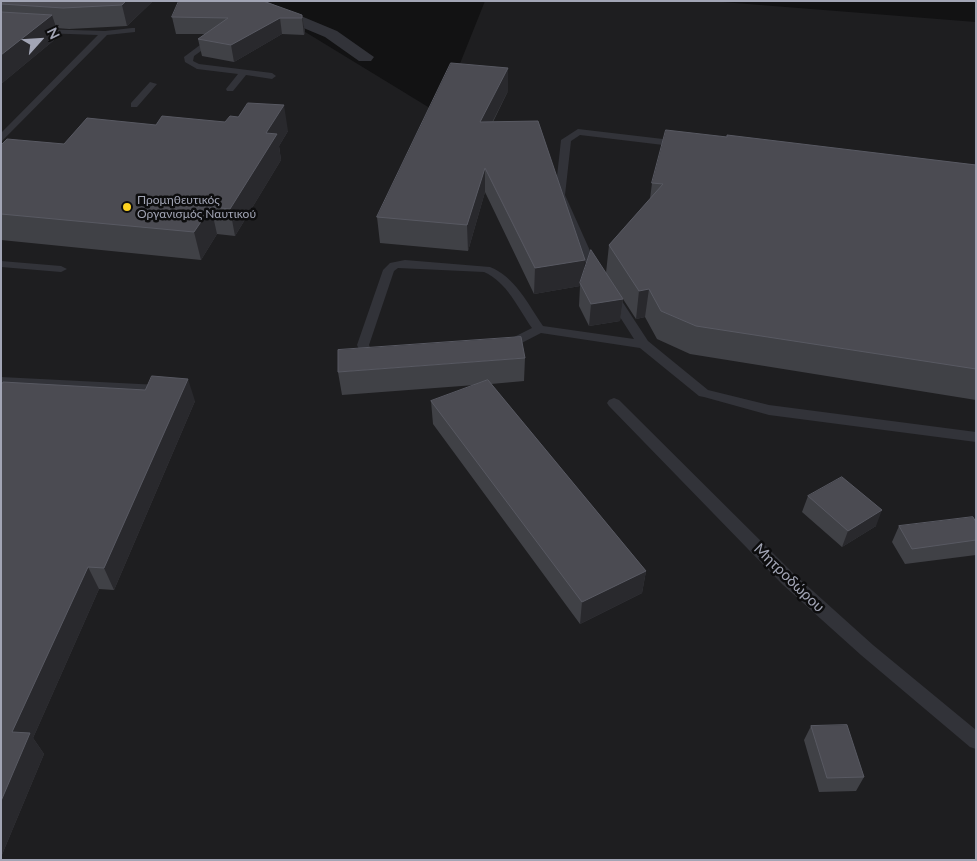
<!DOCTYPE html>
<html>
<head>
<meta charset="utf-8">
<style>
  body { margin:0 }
  #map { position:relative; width:977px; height:861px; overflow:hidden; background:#121213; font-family:Lato,sans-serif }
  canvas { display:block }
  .frame { position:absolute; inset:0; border:2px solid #a2a5b5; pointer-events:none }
  .north { position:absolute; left:15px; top:15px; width:50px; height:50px; -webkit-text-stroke:4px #0d0d0e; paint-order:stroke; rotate:64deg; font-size:14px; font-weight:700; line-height:20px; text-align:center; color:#a2a5b5 }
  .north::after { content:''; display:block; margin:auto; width:18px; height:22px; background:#a2a5b5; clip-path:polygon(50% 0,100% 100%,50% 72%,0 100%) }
</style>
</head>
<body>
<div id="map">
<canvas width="977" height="861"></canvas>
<div class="frame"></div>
<div class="north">N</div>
</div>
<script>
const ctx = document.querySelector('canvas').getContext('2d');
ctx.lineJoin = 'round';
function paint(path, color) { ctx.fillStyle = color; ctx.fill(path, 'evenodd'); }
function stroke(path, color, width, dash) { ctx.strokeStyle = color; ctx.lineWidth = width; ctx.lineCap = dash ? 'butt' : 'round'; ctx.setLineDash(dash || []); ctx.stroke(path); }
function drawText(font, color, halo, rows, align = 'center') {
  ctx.font = font + ' Lato,sans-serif'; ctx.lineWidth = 5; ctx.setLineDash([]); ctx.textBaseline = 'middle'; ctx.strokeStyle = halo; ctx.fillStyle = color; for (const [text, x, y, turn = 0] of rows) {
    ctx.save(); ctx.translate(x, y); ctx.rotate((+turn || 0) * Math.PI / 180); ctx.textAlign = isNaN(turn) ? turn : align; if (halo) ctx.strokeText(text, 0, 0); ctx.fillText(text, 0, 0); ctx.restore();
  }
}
const built = new Path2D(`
  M1 1H226L302 30 438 113 451 86 485 1H710L976 22V860H1Z`);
const lane = new Path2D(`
  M132 28H135V32L107 35 1 142V133L98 35 41 33H38V29L105 31Z
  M208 39 215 41 194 56 193 61 199 64 272 73 276 76 272 79 246 75 233 91H227L226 89 238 74 197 69 185 62 184 57Z
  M150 82 157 84 137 107H131V103Z
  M578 129 680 141 685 144 680 147 580 135 571 141 565 195 591 253 604 273 598 276 594 275 579 253 555 195 561 140Z
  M405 260 490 267C515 277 528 304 543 326L634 339 606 295 612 291 616 292 648 341 708 390 769 405 976 432V442L769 415 704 397 699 396 640 348 541 333 510 349H502L500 346 502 343 532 328C518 308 507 282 484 272L398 268 394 271 369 345 371 350 382 354 384 357 378 361 362 356 357 345 383 270 390 263Z
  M1 261 61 266 67 269 61 272 1 267Z
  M1 377 159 385 166 389 159 393 1 385Z
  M614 398 619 400 794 574 873 645 976 730V749L970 747 861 655 782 584 609 406 607 403 609 400Z`);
const street = new Path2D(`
  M243 1H265L337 31 374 57 371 61H359L325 37 246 4Z`);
const wall = new Path2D(`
  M1 1H153L127 26 69 29 56 28 59 36 1 84Z
  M302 15 305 32 304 35 282 34 234 62 202 56 198 39 205 34H176L172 17Z
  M508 91 493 122 584 272 606 273 609 245 650 199 652 183 726 137 976 165V400L690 354 657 339 645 317 636 319 623 299 620 321 589 326 579 306 580 286 534 294 485 192 468 251 380 243 377 217Z
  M156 125 288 131 279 146 281 160 235 236 217 234 201 260 1 240V145L64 144Z
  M525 358 524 381 491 384 646 571 642 593 580 624 433 424 431 401 475 385 342 395 338 372Z
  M1 385 195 401 114 590 99 589 33 738 44 754 1 857Z
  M808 496 876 526 842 547 802 512Z
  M976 522V555L905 564 892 542 899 526Z
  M811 726 864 777 856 791 819 792 804 740Z`);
const shadedWall = new Path2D(`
  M126 1H153L127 26 122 5Z
  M52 15 59 36 1 84V55Z
  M302 15 305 32 304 35 302 18Z
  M280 18 282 34 234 62 231 45Z
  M508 68V91L480 146V122Z
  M284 105 288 131 279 146 281 160 235 236 230 209 266 133Z
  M485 168V192L468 251 467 225Z
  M211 207 217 234 201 260 194 232Z
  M585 260 583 286 580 283V286L534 294 535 268Z
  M649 289 645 317 636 319 639 291Z
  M623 299 620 321 589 326 591 304Z
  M188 379 195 401 114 590 104 568Z
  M882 510 876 526 842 547 848 531Z
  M88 567 99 589 33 738 44 754 1 857V801L12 732Z
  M646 571 642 593 580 624 582 602Z`);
const building = new Path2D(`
  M1 1H126L122 5 63 8 1 4Z
  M179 1H263L302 15V18H280L231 45 198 39 228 18 172 17Z
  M1 12 52 15 1 55Z
  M451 63 508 68 480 122 538 121 585 260 535 268 485 168 467 225 377 217Z
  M248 103 284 105 266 133 277 134 230 209 211 207 194 232 1 214V145L7 139 64 144 87 118 156 125 162 116 225 122 230 116 238 117Z
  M666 130 727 137V135L976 165V369L696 326 661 311 649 289 639 291 609 245 663 184 652 183Z
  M591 250 623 299 591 304 580 283Z
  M521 337 525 358 338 372V350Z
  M152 376 188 379 104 568 88 567 12 732 30 733 1 801V385L3 382 145 390Z
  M488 380 646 571 582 602 431 401Z
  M842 477 882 510 848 531 808 496Z
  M973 517 976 522V540L912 549 899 526Z
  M847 725 864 777 827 778 811 726Z`);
const markers = [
  [127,207,5,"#fdd220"]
];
const farPoinames = [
  ["Προμηθευτικός",137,200],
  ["Οργανισμός Ναυτικού",137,214]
];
const streetNames = [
  ["Μητροδώρου",789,578,44]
];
paint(built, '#1e1e20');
paint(lane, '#323339');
paint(street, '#323339');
paint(wall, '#404146');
paint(shadedWall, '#29292d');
paint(building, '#4b4b52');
stroke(building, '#585962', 1);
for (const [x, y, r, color] of markers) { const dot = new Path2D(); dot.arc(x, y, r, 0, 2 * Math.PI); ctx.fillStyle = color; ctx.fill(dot); stroke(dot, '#0d0d0e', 2); }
drawText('12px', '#a2a5b5', '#0d0d0e', farPoinames, 'left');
drawText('15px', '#a2a5b5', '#0d0d0e', streetNames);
</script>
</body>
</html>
